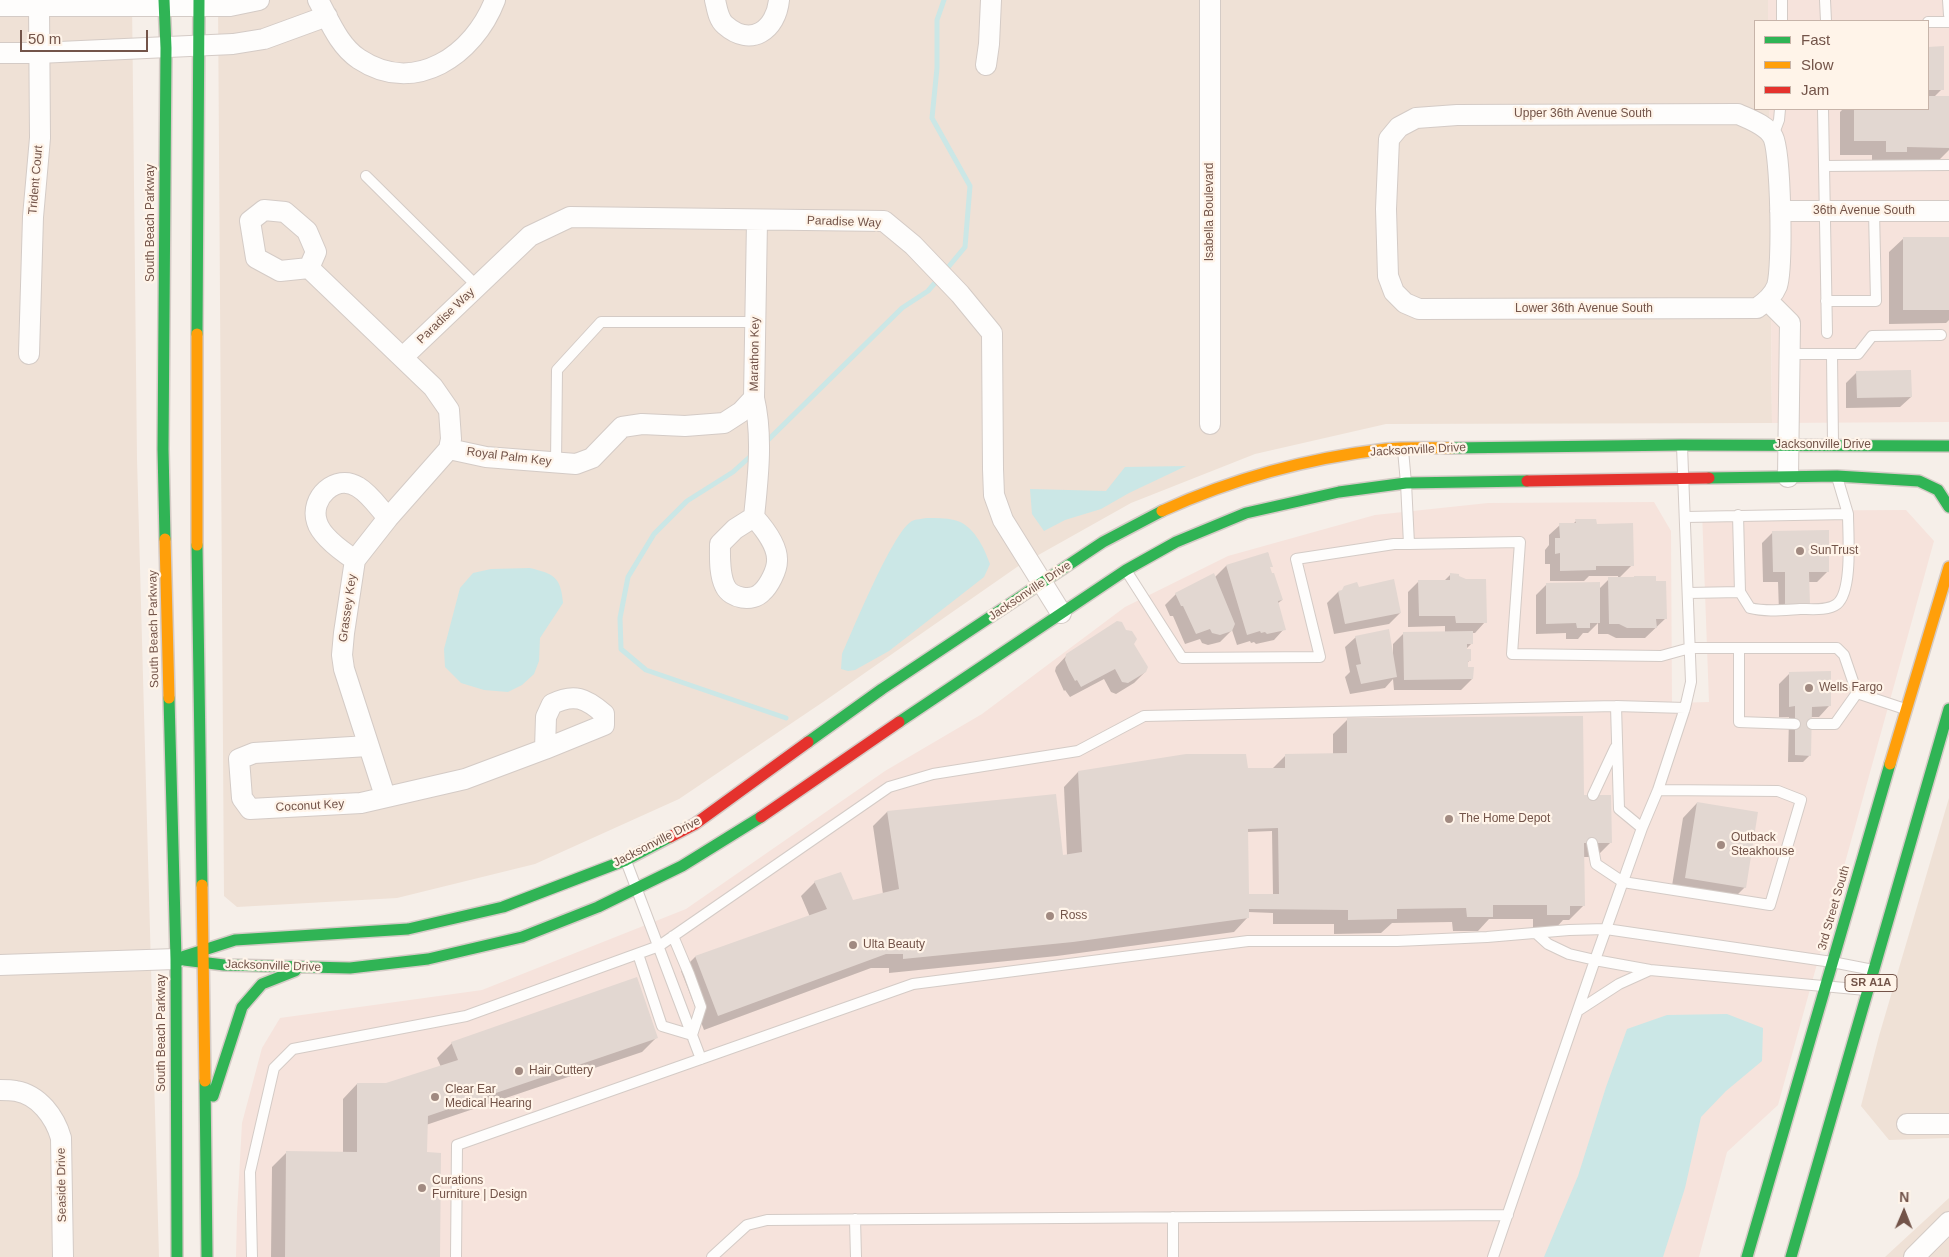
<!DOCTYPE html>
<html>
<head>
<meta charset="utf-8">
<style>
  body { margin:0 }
  #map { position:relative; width:1949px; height:1257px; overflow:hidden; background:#f6efe9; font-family:Helvetica,sans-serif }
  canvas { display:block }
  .legend { position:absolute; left:1754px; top:20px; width:175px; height:90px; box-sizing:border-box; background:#fff4e9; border:1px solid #c7b4a9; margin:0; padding:6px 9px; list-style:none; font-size:15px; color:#735449 }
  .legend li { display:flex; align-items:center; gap:10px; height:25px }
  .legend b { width:25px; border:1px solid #c7b4a9 }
  .north { position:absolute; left:1879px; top:1187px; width:50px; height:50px; -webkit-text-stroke:4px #fff4e9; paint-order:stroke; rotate:1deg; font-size:14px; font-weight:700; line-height:20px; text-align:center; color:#735449 }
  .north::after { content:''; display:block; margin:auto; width:18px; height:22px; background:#735449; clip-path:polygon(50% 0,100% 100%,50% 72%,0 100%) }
  .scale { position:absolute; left:20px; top:30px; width:128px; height:22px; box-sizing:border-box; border:2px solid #735449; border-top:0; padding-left:6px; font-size:15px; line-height:18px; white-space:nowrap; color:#735449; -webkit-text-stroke:4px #fff4e9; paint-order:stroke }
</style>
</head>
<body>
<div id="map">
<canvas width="1949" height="1257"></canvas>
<ul class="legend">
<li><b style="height:6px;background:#30b455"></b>Fast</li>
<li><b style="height:6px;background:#ff9f0a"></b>Slow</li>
<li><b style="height:6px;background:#e5322d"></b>Jam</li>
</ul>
<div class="north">N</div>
<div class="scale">50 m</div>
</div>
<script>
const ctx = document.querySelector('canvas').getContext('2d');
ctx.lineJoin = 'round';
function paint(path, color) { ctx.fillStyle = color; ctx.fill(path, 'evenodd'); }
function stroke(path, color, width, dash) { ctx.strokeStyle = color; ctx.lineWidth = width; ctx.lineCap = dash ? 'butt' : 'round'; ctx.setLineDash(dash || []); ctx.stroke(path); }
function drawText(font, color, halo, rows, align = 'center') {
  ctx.font = font + ' Helvetica,sans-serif'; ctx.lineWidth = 4.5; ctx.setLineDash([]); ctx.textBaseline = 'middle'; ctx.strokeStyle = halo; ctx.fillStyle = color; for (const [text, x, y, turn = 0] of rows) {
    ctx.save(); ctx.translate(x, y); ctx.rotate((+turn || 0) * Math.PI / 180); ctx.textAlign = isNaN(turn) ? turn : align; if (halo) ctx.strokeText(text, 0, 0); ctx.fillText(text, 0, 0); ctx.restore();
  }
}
const residential = new Path2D(`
  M0 0H132L137 459 159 1257H0Z
  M218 0H1768V21H1755V109H1769L1772 423 1386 424 1255 454 1131 503 1017 567 826 700 679 799 535 864 397 898 237 907 224 896Z
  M1949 798V1138L1889 1140 1861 1106 1879 1036Z
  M1949 1198V1257H1885Z`);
const commercial = new Path2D(`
  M1768 0H1949V422L1772 423 1769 109H1928V21H1768Z
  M1654 502 1671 531 1672 703 1709 702 1702 511 1906 510 1934 541 1778 1105 1727 1152 1699 1257H236L237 1214 242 1123 262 1048 280 1018 482 990 686 909 885 771 982 714 1125 607 1228 556 1375 515 1488 503Z`);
const water = new Path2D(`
  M1186 466 1129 493 1101 509 1065 520 1044 531 1032 514 1030 489 1106 491 1125 467Z
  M927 518C936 518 946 518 954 520 973 524 984 547 990 564L984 577 889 651 855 670 848 671 841 669 842 654C853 630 893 531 912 521 916 519 922 519 927 518Z
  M530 568C554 574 561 577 563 603L540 638 539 661 534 674 522 685 508 692 484 690 461 683 445 667 444 649 460 588 473 573 491 569Z
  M1727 1014 1763 1028 1762 1061 1726 1091 1701 1117 1685 1188 1663 1257H1544L1578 1176 1606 1087 1627 1029 1667 1015Z`);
const shadow = new Path2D(`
  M1928 48H1942V89L1934 97H1949V150L1937 162 1872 166V155H1840V112L1843 109H1928Z
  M1904 238H1949V320L1946 323 1889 324V252Z
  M1857 372 1911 397 1900 407 1846 408V383Z
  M1576 521 1595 525 1632 565 1619 578 1666 618 1645 638H1616L1608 634H1598V623L1588 633H1583L1578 639H1566V633L1536 634V595L1547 584 1599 589 1609 579 1618 578V576H1589L1584 581H1550V564H1545V550L1549 545V535L1560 525H1572Z
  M1773 532 1828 571 1817 582H1808L1779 612 1778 582H1763L1762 543Z
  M1268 553 1271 566 1269 568 1282 600 1277 604 1284 629 1274 640 1256 644 1254 642 1251 643 1250 641 1237 645 1232 630 1220 642 1208 645 1202 643 1200 639 1185 644 1173 616H1170L1165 605 1176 594 1214 578 1226 566Z
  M1451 574 1485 622 1475 633H1472V643L1466 649 1470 660 1466 664 1472 679 1461 690H1394L1393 679 1385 688 1350 694 1345 677 1350 672 1345 647 1356 637 1393 655V644L1404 633H1445V626L1408 627V592L1419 581H1444Z
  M1358 588 1400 613 1389 624 1334 634 1327 603 1338 592Z
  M1133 644 1145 672 1134 683 1116 694 1111 692 1104 679 1070 697 1065 690 1064 691 1055 671 1056 667 1067 655Z
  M1790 673 1829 706 1819 717H1811L1810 755 1803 762H1788L1789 717H1779V684Z
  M1347 720 1583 796 1611 842 1596 857H1583L1584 905 1569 920H1563L1555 929H1533V919H1489L1478 931H1453L1452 922 1392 923 1381 933 1334 934V924H1273V913L1248 912V917L1234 932 1057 956 889 973V968H871L704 1030 681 971 695 957 810 917 801 896 815 882 852 901 883 894 873 826 887 812 1055 796 1062 856 1067 855 1064 787 1078 772H1245L1272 769 1286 755H1333V734ZM1272 831 1273 895H1248L1247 832Z
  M1697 803 1745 887 1730 902 1671 892 1683 818Z
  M657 1037 642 1052 426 1125V1154L439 1257H271L272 1167 287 1152 343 1153V1099L357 1084H386L441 1067 437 1058 452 1043Z`);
const stream = new Path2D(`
  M944 0 937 20V68L932 118 970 186 965 247 945 271
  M765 443 902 308 928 291 940 277
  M753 454 733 472 687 501 654 534 628 577 620 618 621 649 646 670 786 718`);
const building = new Path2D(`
  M1944 46V90H1928V47Z
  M1928 96H1949V148L1907 147V152H1886V141H1854V109H1928Z
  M1903 237H1949V310H1903Z
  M1911 370 1912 397 1857 398 1856 371Z
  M1575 519H1596L1597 524 1633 523 1634 566H1596V570L1560 571V553L1555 554V538H1560L1559 523H1576Z
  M1829 530V572H1809L1810 605H1785V572H1773L1772 531Z
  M1268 552 1273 567H1270L1272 573H1274L1283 600 1278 601 1286 630 1267 634 1265 632 1261 633 1260 631 1247 635 1226 565Z
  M1214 573 1235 624 1232 631 1220 635 1212 633 1210 629 1196 634 1183 606H1181L1175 593Z
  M1450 573 1459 574V576L1466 579H1486L1487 623H1456L1455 616H1419L1418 580H1450Z
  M1634 576H1656V581H1666L1667 619H1656L1657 628H1627L1619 624H1609L1608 577H1634Z
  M1394 579 1401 613 1345 624 1338 591 1342 590 1344 586 1357 582 1359 587Z
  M1600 582V623H1590V628H1577L1576 623 1546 624V583Z
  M1117 621 1122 622 1126 630 1132 631 1137 639 1134 644 1148 667 1146 672 1128 683 1122 682 1115 669 1081 687 1077 680 1075 681 1069 670 1065 660 1066 654Z
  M1389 629 1397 677 1361 684 1356 665 1361 664 1355 636Z
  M1473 631V644H1467V649H1471V661H1468V667H1474L1473 679 1404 680 1403 632Z
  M1831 671V706L1812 707 1811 756 1795 755V706L1789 707V672Z
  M1583 716 1584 795H1611L1612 843H1584L1585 906H1570V915H1547V905H1493V917H1467L1466 908 1397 909V919L1348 920V910L1249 909V918L1073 942 903 959V954H886L718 1016 695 956 827 909 814 881 841 872 853 900 899 889 887 811 1056 794 1063 855 1082 852 1078 771 1186 754H1246L1248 768H1285V754L1347 753V718ZM1278 828 1279 894H1249L1248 829Z
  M1697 802 1758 812 1746 888 1685 878Z
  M637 977 658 1038 428 1116 427 1152 441 1153 440 1257H285L286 1151 357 1152V1083H386L458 1060 451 1042Z`);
const lane = new Path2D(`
  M1825 0 1826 21
  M1948 0 1949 15
  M1782 21V0
  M1928 22H1949
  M1823 109 1827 333
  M1773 136 1779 120 1780 109
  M1824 166 1949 165
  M366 176 477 286
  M1826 301H1876L1874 211
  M1789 354H1858L1872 336 1941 335
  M1832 355 1833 444
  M1403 450 1406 483 1409 544
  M556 463 557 370 601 322H755
  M1686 517 1848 514 1837 477
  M1127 572 1182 658 1320 657 1296 559 1394 544H1409L1520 542 1512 654 1661 656 1690 648H1739
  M1740 592 1750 608C1765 612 1783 610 1800 609 1811 609 1828 611 1837 604 1853 591 1848 534 1848 514
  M1688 593 1740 592 1738 515
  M1857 693 1905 709
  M1616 706 1619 809 1642 828
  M1795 724 1739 722V648H1837L1844 655 1857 693 1835 724H1812
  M1593 795 1615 748
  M1592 843 1596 864 1623 882 1770 905 1801 800 1778 791 1658 790
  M626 861 701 1059
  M1537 934 1548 944 1569 954 1595 960 1650 970 1866 990
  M638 954 662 1026 692 1035 701 1007 689 974 673 936
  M1579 1010 1619 984 1650 970
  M855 1219 856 1257
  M252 1257 250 1172 274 1068 293 1049 466 1016 659 946 889 787 933 774 1078 751 1144 716 1616 706 1685 708
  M456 1257 457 1145 913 984 1248 941H1397L1487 937 1569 930 1606 929 1832 962 1873 970
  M712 1257 747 1225 767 1220 1508 1215
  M1173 1257V1217
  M1493 1257 1595 960 1642 828 1658 790 1685 708 1691 682 1682 446`);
const street = new Path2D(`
  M318 0C329 20 339 46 359 59 415 96 474 55 495 0
  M715 0C717 8 718 19 725 25 751 48 776 30 779 0
  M0 6H230L259 0
  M0 53H38L233 44 264 39 327 16
  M986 65 989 44 991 0
  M1738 114C1749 119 1767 125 1773 137 1781 153 1783 267 1777 286 1773 296 1766 302 1757 308L1419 309 1405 303 1394 292 1388 276 1386 209 1389 139 1399 127 1416 118 1457 115Z
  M264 210 285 212 307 231 316 252 309 268 280 271 256 258 250 221Z
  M1780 211H1949
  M309 268 433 387 449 410 451 439 449 449 388 518 355 560 344 633 342 655 344 669 385 796
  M1768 301 1790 323 1788 477
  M29 354 33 217 40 138 39 5
  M403 357 530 236 570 217 884 221 913 245 960 294 992 333 993 469 994 495 1003 520 1061 613
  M1210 424V0
  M449 449 486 457 576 464 592 458 622 427 642 424 685 426 724 423 741 412 754 398
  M754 517C763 527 778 546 777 561 777 570 769 586 762 592 753 602 731 599 725 586 719 574 720 557 720 544L735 529 754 517C758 478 763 436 754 398L757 221
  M355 560C343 552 321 536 317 522 309 498 336 473 358 487 370 494 379 508 388 518
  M368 746 254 753 239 759 242 798 250 809 361 803 465 779 545 749 604 725V714C586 698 574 693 552 704L546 717 545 749
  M0 965 176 959
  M0 1090C5 1090 11 1090 16 1091 39 1095 55 1117 61 1138L63 1257
  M1907 1124H1949
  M1914 1257 1949 1222`);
const fast = new Path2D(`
  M164 0 166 48 163 449 165 539
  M197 334 199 0
  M1451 448 1682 445 1949 446
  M1709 478 1837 476 1919 481 1938 490 1949 507
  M197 545 202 885
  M169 698 176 959 177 1257
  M899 722 1126 570 1176 542 1246 513 1339 492 1406 483 1527 481
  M808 742 882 689 1103 542 1162 511
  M182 957 235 940 408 929 503 907 626 860 670 837
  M176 959 224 965 350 968 428 959 522 937 598 907 682 866 761 817
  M205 1081 207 1257
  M213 1096 242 1007 262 984 295 971
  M1747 1257 1890 764
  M1791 1257 1949 709`);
const slow = new Path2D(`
  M197 334V545
  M1162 511C1232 479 1309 458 1386 449 1407 447 1429 448 1451 448
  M165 539 169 698
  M1890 764 1949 567
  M202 885 205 1081`);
const jam = new Path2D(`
  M1527 481 1709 478
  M761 817 899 722
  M670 837 695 824 808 742`);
const markers = [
  [1800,551,5,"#a18a81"],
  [1809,688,5,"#a18a81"],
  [1449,819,5,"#a18a81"],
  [1721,845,5,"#a18a81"],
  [1050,916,5,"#a18a81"],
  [853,945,5,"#a18a81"],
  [519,1071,5,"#a18a81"],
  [435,1097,5,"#a18a81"],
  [422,1188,5,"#a18a81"]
];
const shields = [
  [1871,983,52]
];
const shieldNames = [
  ["SR A1A",1871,983]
];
const streetNames = [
  ["Upper 36th Avenue South",1583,114],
  ["Trident Court",36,180,-85],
  ["36th Avenue South",1864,211],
  ["Isabella Boulevard",1210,212,-90],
  ["Paradise Way",844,222,2],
  ["South Beach Parkway",151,223,-90],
  ["Lower 36th Avenue South",1584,309],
  ["Paradise Way",446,316,-44],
  ["Marathon Key",755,354,-89],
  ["Jacksonville Drive",1823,445],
  ["Jacksonville Drive",1418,450,-3],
  ["Royal Palm Key",509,457,7],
  ["Jacksonville Drive",1030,591,-34],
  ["Grassey Key",348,608,-82],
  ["South Beach Parkway",154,629,-91],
  ["Coconut Key",310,806,-3],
  ["Jacksonville Drive",657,842,-27],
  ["3rd Street South",1834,908,-74],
  ["Jacksonville Drive",273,966,2],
  ["South Beach Parkway",162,1033,-90],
  ["Seaside Drive",62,1185,-91]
];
const poiNames = [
  ["SunTrust",1810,551],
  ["Wells Fargo",1819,688],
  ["The Home Depot",1459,819],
  ["Outback",1731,838],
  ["Steakhouse",1731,852],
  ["Ross",1060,916],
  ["Ulta Beauty",863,945],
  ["Hair Cuttery",529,1071],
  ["Clear Ear",445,1090],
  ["Medical Hearing",445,1104],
  ["Curations",432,1181],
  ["Furniture | Design",432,1195]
];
paint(residential, '#efe1d6');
paint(commercial, '#f6e3dc');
paint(water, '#cbe7e6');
paint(shadow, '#0003');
stroke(stream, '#cbe7e6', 5);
paint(building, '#e2d7d1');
stroke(lane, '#d4cbc6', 12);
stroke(street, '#d4cbc6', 22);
stroke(fast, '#d5cbc6', 14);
stroke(slow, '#d5cbc6', 14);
stroke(jam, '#d5cbc6', 14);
stroke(lane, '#fefdfc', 10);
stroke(street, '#fefdfc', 20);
stroke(fast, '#30b455', 11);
stroke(slow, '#ff9f0a', 11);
stroke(jam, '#e5322d', 11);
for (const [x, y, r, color] of markers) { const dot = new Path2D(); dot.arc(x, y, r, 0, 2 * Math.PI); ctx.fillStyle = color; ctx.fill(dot); stroke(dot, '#fff4e9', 2); }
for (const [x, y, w] of shields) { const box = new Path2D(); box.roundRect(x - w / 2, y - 8.5, w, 17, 4); ctx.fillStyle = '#fff4e9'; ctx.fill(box); stroke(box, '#735449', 1); }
drawText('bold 11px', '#735449', null, shieldNames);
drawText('12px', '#735449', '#fff4e9', streetNames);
drawText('12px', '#735449', '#fff4e9', poiNames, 'left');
</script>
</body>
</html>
